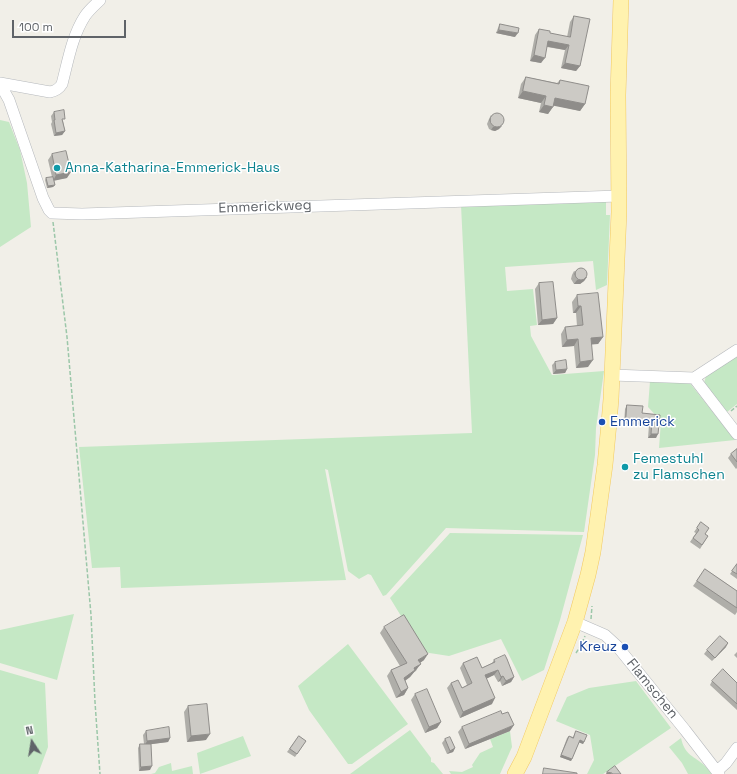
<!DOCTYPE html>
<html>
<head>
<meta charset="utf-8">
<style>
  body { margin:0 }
  #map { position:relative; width:737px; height:774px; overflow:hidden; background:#f1efe8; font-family:"Space Grotesk",sans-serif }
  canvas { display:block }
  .north { position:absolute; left:12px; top:722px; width:40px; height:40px; -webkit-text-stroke:3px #fff; paint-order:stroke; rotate:348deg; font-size:11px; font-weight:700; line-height:16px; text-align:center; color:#5f6368 }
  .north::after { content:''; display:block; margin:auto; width:14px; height:18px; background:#5f6368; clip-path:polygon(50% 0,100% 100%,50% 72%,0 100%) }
  .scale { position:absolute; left:12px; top:20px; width:114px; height:18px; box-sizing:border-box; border:2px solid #5f6368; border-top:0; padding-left:5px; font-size:12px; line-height:14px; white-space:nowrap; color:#5f6368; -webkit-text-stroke:3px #fff; paint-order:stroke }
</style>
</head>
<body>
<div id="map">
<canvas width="737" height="774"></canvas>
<div class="north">N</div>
<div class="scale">100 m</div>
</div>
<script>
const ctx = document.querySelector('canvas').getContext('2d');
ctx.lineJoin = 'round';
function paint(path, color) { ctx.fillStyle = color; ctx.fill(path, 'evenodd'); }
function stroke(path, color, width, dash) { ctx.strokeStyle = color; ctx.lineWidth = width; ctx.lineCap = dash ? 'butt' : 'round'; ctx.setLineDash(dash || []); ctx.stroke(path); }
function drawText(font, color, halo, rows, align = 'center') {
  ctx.font = font + ' "Space Grotesk",sans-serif'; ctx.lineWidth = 3; ctx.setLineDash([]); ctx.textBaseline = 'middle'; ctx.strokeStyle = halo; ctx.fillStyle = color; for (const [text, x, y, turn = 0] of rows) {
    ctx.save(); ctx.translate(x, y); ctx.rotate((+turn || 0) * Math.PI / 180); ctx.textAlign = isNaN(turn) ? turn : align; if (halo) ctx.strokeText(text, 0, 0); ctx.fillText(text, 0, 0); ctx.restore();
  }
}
const green = new Path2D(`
  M0 120 9 122 20 150 27 183 31 227 0 247Z
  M606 200V215H610L607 285 596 290 593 261 505 267 507 291 533 289 537 325 530 326 531 336 552 375 604 371 596 428 595 455 584 532 446 528 386 595 383 596 371 575 368 574 359 579 348 571 328 470 325 469 346 580 121 588 120 567 92 568 79 447 472 433 461 205Z
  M737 355V404L727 412 704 383 706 376Z
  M650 381 689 382 735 440 659 448 661 421 648 407Z
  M450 533 583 535 560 620 544 670 522 681 501 639 449 656 423 652 390 598Z
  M74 614 57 680 0 663V630Z
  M348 644 408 724 352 764H348L309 710 298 686Z
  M0 670 45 683 48 747 38 774H0Z
  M636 681 671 728 603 774H587L594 760 590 735 556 721 567 697 589 688Z
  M410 730 431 758V762L434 763 443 774H350Z
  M510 731 512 747 500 774H451L449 771 462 772 473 767 472 765 480 753 493 747 490 739Z
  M243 736 251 756 200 774 197 753Z
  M681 738C685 755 692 755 703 764 707 767 709 771 712 774H688L682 763 669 747Z
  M171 763 172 771 192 766 193 774H151L155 773 159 767Z`);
const path = new Path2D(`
  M53 222 67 337 91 615 95 702 100 774
  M731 411 737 406
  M591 619 592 606
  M576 653 580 647 585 636`);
const minor = new Path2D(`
  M0 83 50 92C56 91 59 89 62 84 68 61 72 36 85 16 89 10 95 5 100 0
  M0 84 9 100 43 198 49 210 52 213 82 214 619 196
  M612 375 694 378 737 434
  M694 378 737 350
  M575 622 605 635 617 646 685 730 719 774
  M717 771 726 763 737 748`);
const major = new Path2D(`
  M515 774 524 757 575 622 588 575 593 552 605 465 609 423 611 399 619 212 618 95 621 0`);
const wall = new Path2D(`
  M574 16 580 66 576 71 561 68 565 50 547 47 541 63 530 61 535 35 539 29 550 33 567 37 570 22Z
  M500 24 515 37 496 33 498 28Z
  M526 77 557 83 560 80 585 104 580 111 554 105 548 114 539 112 541 103 518 98 521 84Z
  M54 112 63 121 65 131 62 135 54 136 51 124 52 122 51 116Z
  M491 115 499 129 495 131 491 130 489 129 487 124 489 119Z
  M52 154 67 178 54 180 55 185 53 187 47 188 45 180 46 178 52 177 48 160Z
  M574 271 587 277 584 281 580 284H574L571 279 572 275Z
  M539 283 557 318 553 324 538 325 535 289Z
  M577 295 603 337 598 344H591L588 367 576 368 574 346 562 347 561 334 565 327 577 326 576 313H573L572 302Z
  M555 362 567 369 565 373 553 374 552 365Z
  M627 405 642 413 660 415 656 438H648L649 425 624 424 625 409Z
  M737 449V468L736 469 728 458 731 454Z
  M701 522 705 534 708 536 700 549 690 542 696 533 694 532Z
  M737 564V579L730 574Z
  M705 569 737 591V612L735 615 693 586Z
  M384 627 424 660 420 663 416 671 414 672 410 677 405 681 408 688 404 695 396 698 387 676 391 670 400 666 380 633Z
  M726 647 712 661 704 654 707 650Z
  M737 652V658L734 655Z
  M494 660 514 677 511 682 502 686 500 681 498 682 494 675 486 678 492 704 460 718 447 688 451 683 462 688 467 685 460 668 463 663 482 668 492 663Z
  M712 681 737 683V710L710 685Z
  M415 694 441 722 437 728 425 733 411 700Z
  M188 706 206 740 187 742 184 712Z
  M462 727 510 731 465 749 458 732Z
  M146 731 170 738 168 742 151 744 150 770 139 771 138 748 140 744H144L143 735Z
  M576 731 584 742 583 744 579 742 571 761 560 757 567 738 569 736 573 737Z
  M299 736 306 741 295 757 287 752Z
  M445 739 455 748 453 752 447 754 442 743Z`);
const shadedWall = new Path2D(`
  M499 30 518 33 515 37 496 33Z
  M548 41 569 45 565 50 544 46Z
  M534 55 545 58 541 63 530 61Z
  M565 63 580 66 576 71 561 68Z
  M523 91 546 96 541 103 518 98Z
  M555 98 585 104 580 111 550 105Z
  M544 105 553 107 548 114 539 112Z
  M502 126 499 129 495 131 491 130 493 127Z
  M65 131 62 135 54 136 56 133Z
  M71 172 67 178 53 181 56 175Z
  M55 185 53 187 47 188 48 186Z
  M587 277 584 281 580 284H574L577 280Z
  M578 306H581L576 313H573Z
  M557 318 553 324 538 325 542 320Z
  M603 337 598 344 586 345 591 338Z
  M578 339 574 346 562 347 567 340Z
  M593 360 588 367 576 368 580 362Z
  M567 369 565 373 553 374 556 370Z
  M626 420 652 421 649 425 624 424Z
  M651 434H658L656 438H648Z
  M728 643 726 647 712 661 715 658Z
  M428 654 424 660 414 667 418 660Z
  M421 664 410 677 399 685 404 678 414 668Z
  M498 670 494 675 482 681 485 675Z
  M503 676 500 681 498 682 501 677Z
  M514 677 511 682 502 686 506 681Z
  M408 688 404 695 396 698 401 692Z
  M495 698 492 704 460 718 463 712Z
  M441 722 437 728 425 733 429 727Z
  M514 725 510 731 465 749 469 744Z
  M210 734 206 740 187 742 191 736Z
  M170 738 168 742 145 745 147 741Z
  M580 740 584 742 583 744 578 742Z
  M455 748 453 752 447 754 450 751Z
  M561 755 572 759 571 761 560 757Z
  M152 766 150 770 139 771 141 767Z
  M607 772 612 773 611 774H606Z`);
const building = new Path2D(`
  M574 16 590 19 580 66 565 63 569 45 548 41 545 58 534 55 539 29 550 31V33L570 37Z
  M500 24 519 28 518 33 499 30Z
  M526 77 559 84 560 80 589 86 585 104 555 98 553 107 544 105 546 96 523 91Z
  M64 110 65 119H62L65 131 56 133 54 120H55L54 112Z
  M490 120a7 7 0 1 1 14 0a7 7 0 1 1-14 0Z
  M66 151 71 172 56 175 52 154Z
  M53 177 55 185 48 186 46 178Z
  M575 274a6 6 0 1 1 12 0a6 6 0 1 1-12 0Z
  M553 282 557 318 542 320 539 283Z
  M598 293 603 337 591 338 593 360 580 362 578 339 567 340 565 327 583 325 581 306H578L577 295Z
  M566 360 567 369 556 370 555 362Z
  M627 405 643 406 642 413 660 415 658 434H651L652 421 626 420Z
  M737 449V462L731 454Z
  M701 522 709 528 705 534 708 536 702 545 693 538 699 530 697 528Z
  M737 564V574L732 571Z
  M705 569 737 591V608L697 581Z
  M404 615 428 654 418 660 421 664 414 668 415 670 404 678 408 688 401 692 391 670 407 663 384 627Z
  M720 636 728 643 715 658 707 650Z
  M505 655 507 659 514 677 506 681 503 676 501 677 498 670 485 675 495 698 463 712 451 683 458 680 462 688 472 683 463 663 477 657 482 668 495 662 494 660Z
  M723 669 737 683V704L712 681Z
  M427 689 441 722 429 727 415 694Z
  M207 704 210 734 191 736 188 706Z
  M501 711 502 714 508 712 514 725 469 744 462 727Z
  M169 727 170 738 147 741 146 731Z
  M576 731 587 735 584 742 580 740 572 759 561 755 569 736 573 738Z
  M299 736 306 741 297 754 290 749Z
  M450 737 455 748 450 751 445 739Z
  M140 744H151L152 766 141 767Z
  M615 766 621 774H612V773L607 772Z
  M544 768 577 773V774H543Z`);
const markers = [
  [57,168,4,"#0f9aa8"],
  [602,422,4,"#1a4fb4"],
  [625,467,4,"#0f9aa8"],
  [625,647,4,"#1a4fb4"]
];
const cultureNames = [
  ["Anna-Katharina-Emmerick-Haus",65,168],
  ["Femestuhl",633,459],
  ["zu Flamschen",633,475]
];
const streetNames = [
  ["Emmerickweg",265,207,-2],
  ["Flamschen",652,689,51]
];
const transitNames = [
  ["Emmerick",610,422],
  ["Kreuz",617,647,"right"]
];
paint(green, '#c5e8c5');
stroke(minor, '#b5b8bc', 12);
stroke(major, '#f2c960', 16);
stroke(path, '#9cc7a9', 1.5, [4, 2]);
stroke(minor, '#fff', 11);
stroke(major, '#fff2af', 15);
paint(wall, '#afaea9');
paint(shadedWall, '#8f8d8a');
paint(building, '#cccac5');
stroke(building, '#8f8d8a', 1);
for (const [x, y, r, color] of markers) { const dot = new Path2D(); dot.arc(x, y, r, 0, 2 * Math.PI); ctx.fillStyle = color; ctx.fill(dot); stroke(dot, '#fff', 1.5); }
drawText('14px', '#0d838f', '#fff', cultureNames, 'left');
drawText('14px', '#5f6368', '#fff', streetNames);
drawText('14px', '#164399', '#fff', transitNames, 'left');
</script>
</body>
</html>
